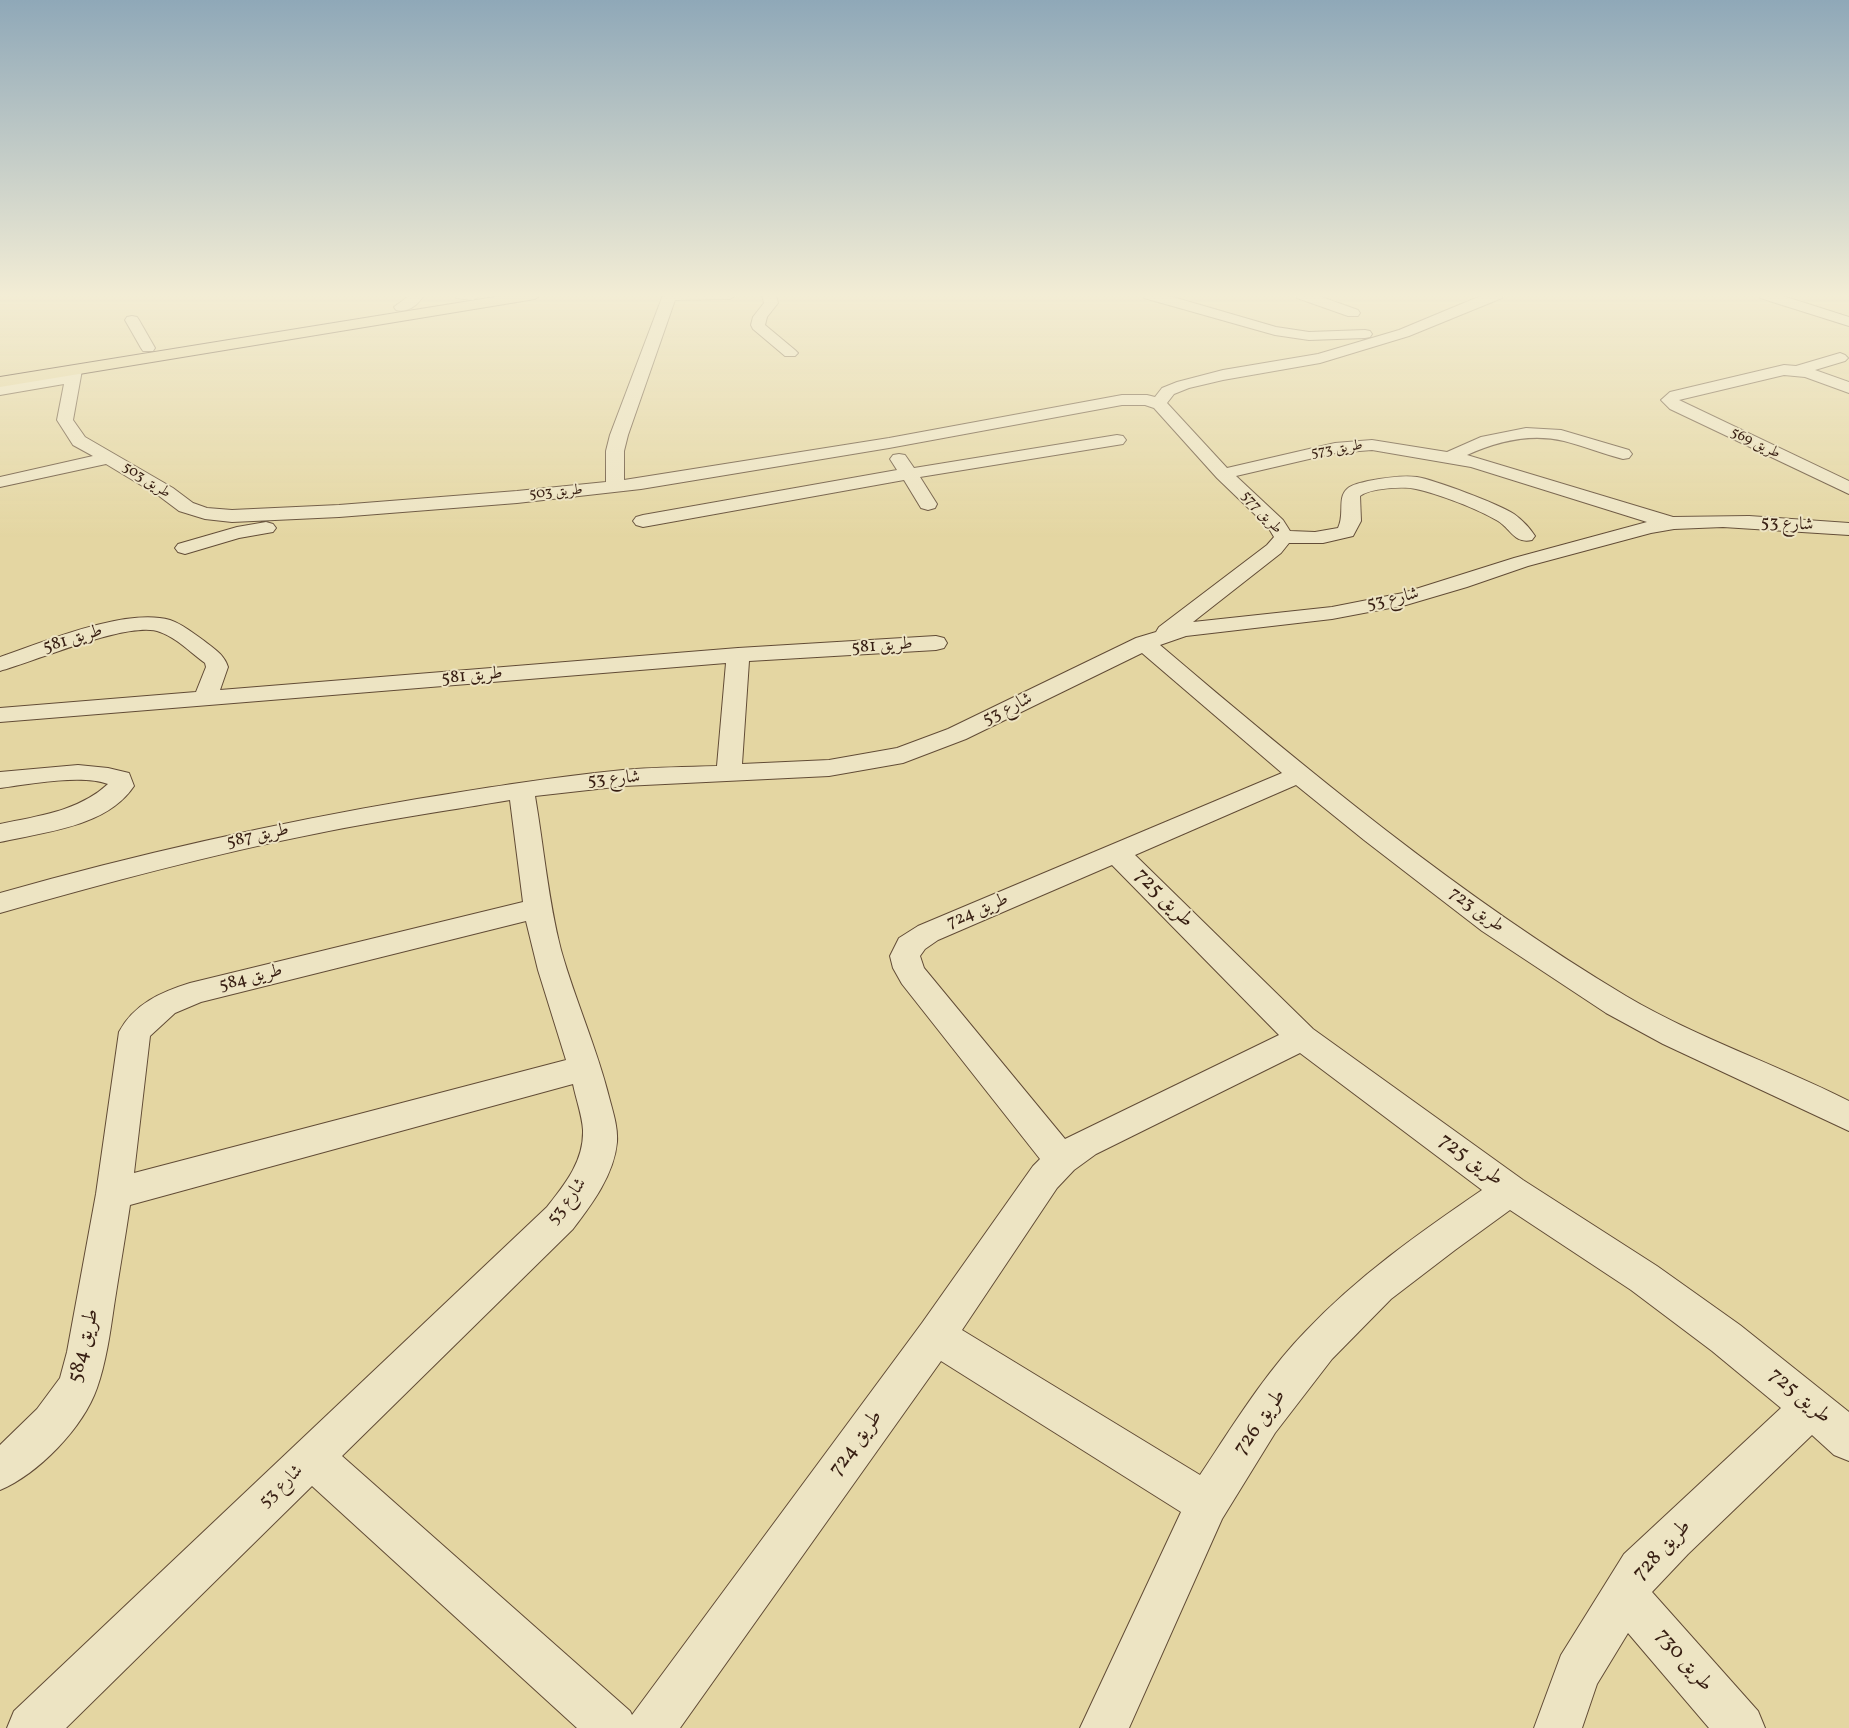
<!DOCTYPE html>
<html>
<head>
<meta charset="utf-8">
<style>
  body { margin:0 }
  canvas { display:block; background:#e4d6a2 }
</style>
</head>
<body>
<canvas width="1849" height="1728"></canvas>
<script>
const ctx = document.querySelector('canvas').getContext('2d');
ctx.lineJoin = 'round';
function stroke(path, color, width, dash) { ctx.strokeStyle = color; ctx.lineWidth = width; ctx.lineCap = dash ? 'butt' : 'round'; ctx.setLineDash(dash || []); ctx.stroke(path); }
function paint(path, color) { ctx.fillStyle = color; ctx.fill(path, 'evenodd'); }
function drawText(font, color, halo, rows, align = 'center') {
  ctx.font = font + ' Vollkorn,Amiri,serif'; ctx.lineWidth = 4; ctx.setLineDash([]); ctx.textBaseline = 'middle'; ctx.strokeStyle = halo; ctx.fillStyle = color; for (const [text, x, y, turn = 0] of rows) {
    ctx.save(); ctx.translate(x, y); ctx.rotate((+turn || 0) * Math.PI / 180); ctx.textAlign = isNaN(turn) ? turn : align; if (halo) ctx.strokeText(text, 0, 0); ctx.fillText(text, 0, 0); ctx.restore();
  }
}
const minor = new Path2D(`
  M410 295H424C418 305 408 313 396 310L394 307Z
  M455 295H479L480 296 473 300 456 298Z
  M663 295H736L730 299 675 300 628 435 624 451V480L889 438 1122 395H1147L1155 397 1162 388 1177 382 1223 370 1318 354 1399 330 1483 295H1503L1502 298 1409 336 1320 363 1223 380 1189 388 1174 394 1167 403 1227 468 1335 443 1372 440 1447 452 1481 437 1526 428 1561 430 1629 450 1632 454 1629 458 1623 459C1603 454 1584 446 1564 441 1531 433 1498 441 1467 455L1673 517 1749 516 1849 523V535L1723 527 1674 529 1651 533 1528 566 1467 587 1406 605 1332 619 1186 636 1160 645C1308 771 1459 896 1626 996 1697 1038 1776 1064 1849 1101V1131L1663 1044 1606 1013 1482 931 1364 840 1296 785 1135 855 1313 1029 1523 1180 1657 1266 1740 1325 1849 1412V1461L1834 1455 1812 1435 1688 1554 1652 1592 1758 1711 1765 1728H1709L1628 1633 1597 1684 1582 1728H1534L1561 1655 1624 1554 1781 1408 1712 1351 1631 1290 1510 1210 1455 1250 1391 1299 1332 1359 1275 1433 1222 1519 1129 1728H1080L1181 1512 941 1361 680 1728H577L312 1486 66 1728H7L14 1711 547 1207C565 1184 584 1161 583 1130 582 1115 576 1099 573 1084L130 1205C125 1239 119 1273 114 1306 110 1334 106 1362 97 1388 83 1428 38 1474 0 1490V1445L37 1409 60 1378 67 1352 96 1194 119 1032C134 1004 161 992 190 983L523 902 510 800C446 811 382 820 319 833 212 854 106 883 0 913V893C137 854 276 823 417 799 485 788 553 777 623 770 654 767 686 767 717 766L726 663 0 722V708L196 692 206 667 205 663C191 653 177 638 160 632 130 620 34 662 0 671V657C43 642 127 607 170 620 182 624 193 633 203 640 213 648 224 654 228 667L220 690 738 648 936 636 944 638 947 643 944 648 936 650 749 661 742 764 829 760 897 748 948 729 1136 638 1156 632 1159 627 1267 545 1274 537 1268 527 1217 478 1154 408 1145 405H1122L889 448 641 489 517 503 339 517 232 522 205 519 179 511 159 496 106 464 0 487V477L93 456 73 445 57 420 64 384 0 395V385L65 374 69 367H79L82 370 73 420 85 437 173 488 193 503 207 508 232 510 339 505 517 491 606 482V451L610 435ZM1372 450 1471 467 1647 522 1514 558 1403 593 1332 607 1193 622 1281 553 1289 543H1323L1353 536 1361 521 1360 496C1370 488 1404 486 1416 489 1439 494 1478 509 1498 521 1511 529 1514 544 1532 540L1535 536C1530 528 1521 519 1514 514 1499 504 1435 480 1417 477 1401 475 1384 478 1368 481 1361 483 1352 484 1347 489 1337 498 1345 514 1338 528L1315 532 1290 531 1283 520 1236 476 1335 453ZM1142 653 1282 773 918 926 899 938 890 956 893 968 902 984 1040 1159 1033 1166 922 1323 632 1715 630 1711 342 1456 573 1229C592 1204 614 1175 617 1142 618 1127 613 1112 609 1097 597 1048 575 1000 561 950 548 900 544 848 535 796L624 786 829 776 903 763 966 739ZM1112 865 1279 1035 1065 1139 924 968 920 956 925 949 938 940ZM526 921 538 970 566 1060 134 1173 150 1036 175 1013 201 1002ZM1300 1053 1482 1190C1419 1233 1358 1276 1305 1332 1265 1373 1232 1427 1200 1475L962 1330 1057 1188 1074 1170 1096 1154Z
  M762 295H776L778 303 767 317 765 325 795 350 798 353 795 356H785L753 329 751 325 753 317 764 303Z
  M1143 295H1166L1276 327 1309 332 1365 330 1370 331 1372 334 1370 337 1365 338 1309 340 1275 335 1144 298Z
  M1296 295H1316L1358 310 1360 313 1358 316H1348L1297 298Z
  M1759 295H1780L1849 317V326L1760 298Z
  M132 316 137 317 139 320 155 348 153 351H143L141 348 125 320 127 317Z
  M1840 353 1845 355 1848 358 1845 361 1815 370 1849 382V393L1805 377 1784 375 1679 400 1849 481V494L1670 409 1661 400 1670 392 1784 365 1796 366Z
  M1117 435 1123 436 1126 440 1123 444 920 477 937 504 935 508 928 510 921 508 904 480 643 527 636 525 633 521 636 517 643 515 897 470 890 459 893 455 899 454 905 455 914 468Z
  M266 522 273 524 276 528 273 532 239 538 185 554 178 552 175 548 178 544 237 527Z
  M78 765 108 768 129 773 134 786C107 827 44 832 0 842V824C38 816 79 811 108 784 82 774 29 784 0 788V772Z`);
const major = new Path2D(`
  M507 295H541L535 299 0 387V377Z`);
const farStreetnames = [
  ["طريق 569",1755,444,26],
  ["طريق 573",1337,450,-9],
  ["طريق 503",146,481,33],
  ["طريق 503",556,493,-5],
  ["طريق 577",1261,513,47]
];
const streetNames = [
  ["شارع 53",1787,525,3],
  ["شارع 53",1393,600,-12],
  ["طريق 581",73,640,-17],
  ["طريق 581",882,647,-4],
  ["طريق 581",472,677,-5],
  ["شارع 53",1008,710,-26],
  ["شارع 53",614,780,-4],
  ["طريق 587",258,837,-12],
  ["طريق 723",1476,911,36],
  ["طريق 724",978,912,-23],
  ["طريق 584",251,979,-14],
  ["شارع 53",568,1202,-53],
  ["شارع 53",282,1487,-44]
];
const nearStreetnames = [
  ["طريق 725",1163,899,45],
  ["طريق 725",1470,1161,36],
  ["طريق 584",85,1346,-76],
  ["طريق 725",1799,1397,40],
  ["طريق 726",1261,1423,-55],
  ["طريق 724",857,1444,-54],
  ["طريق 728",1663,1551,-47],
  ["طريق 730",1683,1661,49]
];
stroke(minor, '#624c36', 2);
stroke(major, '#371e12', 2);
paint(minor, '#ede4c3');
paint(major, '#e4d6a2');
const sky = ctx.createLinearGradient(0, 0, 0, 537);
sky.addColorStop(0, '#8fa8b8');
sky.addColorStop(0.55, '#f3edd5');
sky.addColorStop(1, '#f3edd500');
ctx.fillStyle = sky;
ctx.fillRect(0, 0, 1849, 537);
drawText('15px', '#371e12', '#ede4c3', farStreetnames);
drawText('18px', '#371e12', '#ede4c3', streetNames);
drawText('21px', '#371e12', '#ede4c3', nearStreetnames);
</script>
</body>
</html>
